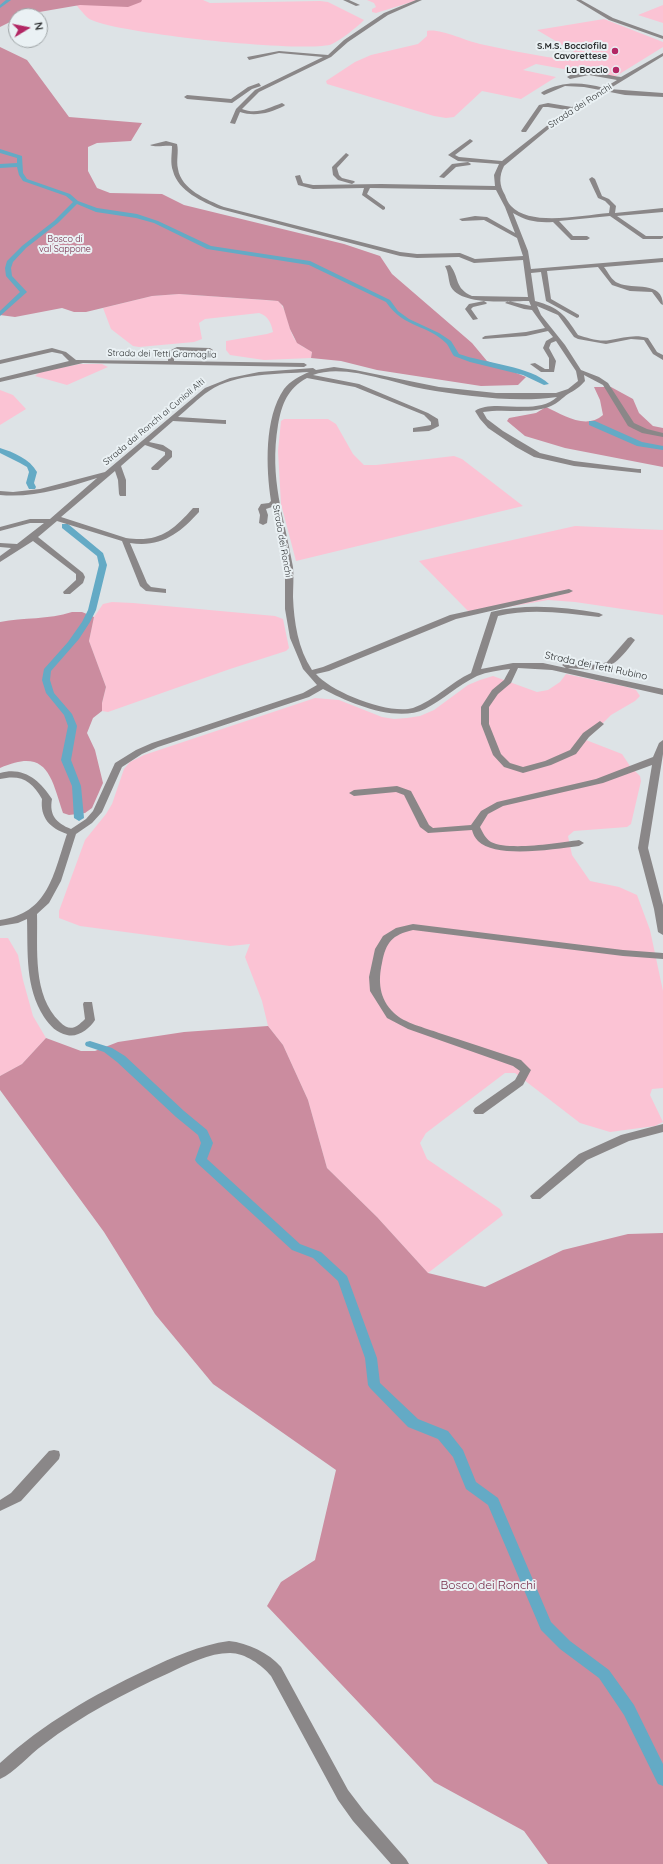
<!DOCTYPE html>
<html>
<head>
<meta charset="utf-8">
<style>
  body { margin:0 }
  #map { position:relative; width:663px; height:1864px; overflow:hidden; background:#dde3e6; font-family:Quicksand,sans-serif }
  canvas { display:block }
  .north { position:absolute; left:8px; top:8px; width:40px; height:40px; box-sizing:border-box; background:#eaf1f4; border:1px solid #9ea4a6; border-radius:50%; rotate:80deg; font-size:11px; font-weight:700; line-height:16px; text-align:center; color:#2d3031 }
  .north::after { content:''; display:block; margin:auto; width:14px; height:18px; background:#b22764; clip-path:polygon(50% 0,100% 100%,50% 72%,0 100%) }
</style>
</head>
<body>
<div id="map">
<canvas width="663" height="1864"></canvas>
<div class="north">N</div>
</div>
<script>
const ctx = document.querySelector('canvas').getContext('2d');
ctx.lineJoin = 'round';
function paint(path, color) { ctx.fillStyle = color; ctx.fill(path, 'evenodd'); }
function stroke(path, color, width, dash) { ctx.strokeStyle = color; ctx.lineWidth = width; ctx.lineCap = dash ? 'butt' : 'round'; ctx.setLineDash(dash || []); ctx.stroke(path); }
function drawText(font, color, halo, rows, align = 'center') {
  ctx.font = font + ' Quicksand,sans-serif'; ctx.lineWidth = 4; ctx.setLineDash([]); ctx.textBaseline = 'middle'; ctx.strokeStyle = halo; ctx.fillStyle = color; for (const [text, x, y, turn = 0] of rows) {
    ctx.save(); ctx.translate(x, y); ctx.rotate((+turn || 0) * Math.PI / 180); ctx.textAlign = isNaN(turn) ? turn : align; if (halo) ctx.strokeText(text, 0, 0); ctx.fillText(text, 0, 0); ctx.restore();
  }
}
const green = new Path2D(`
  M72 0H203L210 3 320 1 328 2 364 20C357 27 341 40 332 44 311 54 107 33 88 18 84 15 76 4 72 0Z
  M367 0H418L376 13 372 12V9L376 7 374 3Z
  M663 5V23L638 15Z
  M604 19 663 42V47L613 78 536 64 523 70 556 77 521 99 482 91 454 117 446 118 434 116 327 84 326 81 355 62 371 55 418 44 427 36V31C439 28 466 41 480 44 502 49 525 53 547 57 558 59 570 56 581 56L537 30Z
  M179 294 278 301C289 311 287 329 296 341 299 346 307 348 312 352L311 358 264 360 230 355 226 350V341L267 334 273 332C271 322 268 316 259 313L205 319 199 323 202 339 194 342 139 347 133 346 111 329 103 308 152 296Z
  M80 364H102L108 367 67 385 35 376 40 372Z
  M0 390 13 395 26 409 0 425Z
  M284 419H328L336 424 353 454 364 465H376L454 456 462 459 523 506 296 561 281 504 278 451 281 421Z
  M575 526 663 530V615L575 602 548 600 502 608 468 611 419 561Z
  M112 602 133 603 275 616 283 619 289 648 286 651 230 669 108 712 102 711V703L106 687 89 641 94 617 103 604Z
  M566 674 627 687 636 690 640 696 635 701 611 715 586 740 622 754 630 766 640 776 641 781 631 824 627 827 574 831 568 836 572 855 590 881 619 887 637 895 650 930 663 991V1088L652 1089 650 1095 663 1122 655 1126 610 1132 580 1123 515 1073H505L426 1133 420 1143 427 1159 500 1209 503 1215 428 1273 377 1217 327 1168 308 1100 283 1045 268 1026 262 1001 245 957 250 944 230 946 80 926 59 918V911L85 840 106 814 112 804 124 769 130 762 144 755 315 698 339 700 382 717 394 719 407 718 420 716 434 710 468 685 480 680 493 676 537 692 548 690 560 682Z
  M0 938H8L18 955 23 980 33 1016 46 1038 22 1064 0 1076Z`);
const forest = new Path2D(`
  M0 0H142L141 2 128 7 80 5 16 16V19L0 27Z
  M0 47 27 60 69 117 142 123 131 141 97 143 88 147V171L97 188 110 193 162 194 184 205 344 244 380 256 392 274 472 343 487 361 526 377 518 385 481 386 377 370 341 361 311 358 312 352 297 343 290 329 283 306 278 301 266 300 179 294 152 296 86 312H74L62 308 15 317 0 315Z
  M594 387H611L633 399 639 413 653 426 663 428V467L565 448 525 436 507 421 509 418 536 413 546 407C563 415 586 430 603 415L600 400Z
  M72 612H82L94 617 89 641 106 687 102 703V711L93 718 87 733 95 750 103 783 92 808 85 813 69 815 63 813C51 776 47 747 0 768V622C24 617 48 620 72 612Z
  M268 1026 283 1045 308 1100 327 1168 377 1217 428 1273 485 1287 563 1250 628 1234 663 1233V1864H548L524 1831 434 1782 267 1606 281 1582 315 1560 336 1470 213 1384 155 1314 104 1232 0 1090V1076L22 1064 46 1038 81 1051H95L118 1042 184 1032Z`);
const stream = new Path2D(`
  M6 0H11L0 8V5Z
  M0 149 22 156 23 173 27 179 70 194 78 201 97 208 137 214 158 221 211 246 310 261 390 300 398 311 409 319 439 333 451 341 459 354C484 363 531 366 549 384L544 385 523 375 470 362 454 356C451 352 449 346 446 343 427 324 405 329 386 302L309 265 207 249 154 223 136 218 96 212 77 204 58 223 26 248 13 262 11 268 12 276 27 292 0 316V311L20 292 6 276 5 268 7 261 22 246 54 221 73 202 66 196 23 181 19 175 17 167 0 168V164L17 163V158L0 153Z
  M589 421H595L642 442 663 446V450L637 446 589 425Z
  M0 448C13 452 30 459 37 472L34 483 36 487 35 489H29L26 483 29 472 27 467 20 463 0 453Z
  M62 524H68L103 553 107 565 96 610 90 622 79 639 51 671 50 680 54 693 72 714 77 726 71 760 81 786 84 818 79 821 74 818 72 786 61 760 68 726 64 715 46 693 42 680 44 669 68 642 82 622 88 610 99 565 97 556 62 528Z
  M90 1041 112 1048 125 1056 184 1111 207 1130 213 1143 207 1159 300 1244 321 1252 347 1276 377 1358 380 1383 418 1419 448 1431 463 1450 476 1482 498 1498 551 1622 570 1641 609 1670 634 1705 663 1764V1786L658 1784 624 1715 599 1678 560 1649 541 1630 488 1505 466 1489 453 1457 438 1439 408 1427 370 1388 368 1385 365 1358 338 1281 313 1258 292 1250 197 1163 195 1160 201 1143 198 1135 176 1117 117 1062 104 1052 86 1046 85 1044 86 1042Z`);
const minor = new Path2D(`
  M343 0H349L360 5 356 6Z
  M416 0H422L388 15 348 42 331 57 259 92 242 109C257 115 268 108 282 103L285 105 284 106C270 113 255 117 240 112L235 124 230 123 236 109 255 90 323 57 279 53 249 60 247 57 279 51 328 55 344 40 384 13Z
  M576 0H581L613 18 663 36V39L609 20Z
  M663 53V56L609 89 663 93V97L625 95 605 91 563 117 504 166C499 176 499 185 505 195 506 198 508 203 511 206 531 227 582 215 609 213L610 206 605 201 598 198 589 179 592 177 595 179 602 196 609 199 616 206 615 213 663 208V212L617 216 646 236H663V238L661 239H643L610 216 559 221 573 236H587L590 238 587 240H571L553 222C538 223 526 221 513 213L528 251 531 269 663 258V262L604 267C608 272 612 281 618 283 633 290 663 280 663 305L661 304 652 292 630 291 612 285 598 267 547 271 551 299 579 315V317L577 318 546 301 541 272 531 273 535 301C560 308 564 314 578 335 588 338 599 342 610 340 624 338 634 334 648 338L657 352 663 355V360L653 354 644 340 631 339 606 344 578 339 574 337 558 315 537 306 541 315 565 345 581 370 599 377 608 383 634 423 647 429 663 433V437L642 433 628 426 603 385 584 375 585 381C580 387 575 390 568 394 562 398 558 403 551 406 530 415 505 408 483 412L487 419 503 431 540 453 574 461 638 469H641V473L574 466 534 457 516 447 488 428 480 419 475 411C493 398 536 417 557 397 516 403 465 396 424 389 392 383 344 363 313 375L359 384 428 413 438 419 439 426 429 431 413 432V428L431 425V422L424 415 355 387 307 378C287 389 282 404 278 425 269 480 284 515 293 567 294 577 293 587 293 597 294 622 298 649 312 670L323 667 450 615 569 589 573 591 569 593 456 619 329 671 316 674C331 692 389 715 413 708 434 701 451 682 471 673L491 612C527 603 563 607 599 613L603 615 599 617C565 613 531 608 498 616L481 669 513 663H543L663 689V695L552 670 518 668 511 683 498 694 489 707V724L501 754 510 763 523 767 545 761 570 750 583 733 600 721 604 724 589 737 576 754 551 765 523 773 504 767 493 755 481 724V707L492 690 504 680 510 669C499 670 487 672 477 676 458 685 443 700 425 709 396 723 349 703 323 689L309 697 158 747 142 754 122 767 102 812 92 823 76 834 61 881 49 903 37 914C38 949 32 995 60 1022 70 1032 76 1028 85 1019L83 1004 84 1002H92L95 1020C90 1028 78 1038 67 1035 57 1033 50 1026 44 1017 25 987 28 953 27 919L18 923 0 926V920C49 913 53 875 67 834 50 828 40 818 42 799 32 781 21 774 0 779V773C23 766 40 780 52 799 49 815 56 823 71 829L86 819 93 811 115 763 136 750 152 743 303 693 317 685 303 669 290 638 285 609V568L272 507 266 509 268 515 267 523 263 525 259 523 260 515 258 509 261 504 269 503 271 501C266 468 264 418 284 389 290 381 300 376 309 372 279 374 235 373 209 391 198 398 188 409 178 417L223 420H226V424L173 421 149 442 163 445 172 451V457L158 470H152L151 468 165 455V452L145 445 121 466 126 480V496H120L119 494 118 480 115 471 61 517 126 538C158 543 173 531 193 508H199V512C180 533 161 548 130 543L147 583 151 587 166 589V593L146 591 140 586 122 541 57 521 38 537 83 573 85 577 83 583 70 594H64L63 592 76 580V574L33 541 0 562V556L11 548 0 547V543L17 544 44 523H30L0 531V527L30 519H50L97 478C65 488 34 498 0 495V491L13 492 40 489 105 472 205 388 230 378 259 372 313 368 316 370 334 367 355 370 439 387 496 393H556L568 389 578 381 576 371 556 341 551 343 549 348 556 361 554 372H541L530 364 535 363 545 369H549V358L543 348 546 341 553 337 548 331 526 336 483 339 482 338 485 336 526 332 545 328 532 310 524 309 505 303 508 301 531 306 529 301C509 301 462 306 451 287 448 280 449 273 445 266L450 265C460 278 454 288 472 296L528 297 523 260 474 263 459 257 417 258 400 256 220 209C203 202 178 191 173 171 170 163 172 154 172 146 165 145 156 148 150 145L166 141 177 144C179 152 176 160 178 169 181 189 207 200 224 207L400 252 417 254 460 253 475 259 523 256 517 238 484 220 462 221 459 219 475 216 487 217 515 233 505 207 496 190 370 188 367 194 385 207V209L383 210 362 195 364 188 313 189 298 185 295 176 300 175 303 183 313 185 381 184 495 186 494 175 499 164 458 161 448 155 470 139 473 141 472 142 455 155 459 157 502 161 567 110 548 107H543L526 132H522L521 131 539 105 548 103 572 107 600 90 584 87 565 86 544 95 541 93 542 92C563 81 581 82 604 88L617 80 589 75 570 79 567 77C582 66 605 75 621 77Z
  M259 83 261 86 252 89 232 103 187 99 184 97 187 95 231 99 248 87Z
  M346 153 349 155 337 168 339 175 342 178 354 181 355 182 352 184 338 180 333 175 332 167Z
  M468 162 471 164 470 165 456 167 444 178 439 177 452 164Z
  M484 301 487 303 486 304 473 307 471 309 478 319 473 320 465 309 469 304Z
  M177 347 210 348 213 350 210 352 178 351 174 353V361L304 363 307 365 304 367 83 363 0 382V378L69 361 62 354 52 352 0 364V360L52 348 66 352 76 360 168 361 169 351Z
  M631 637 635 640C610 673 605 671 566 668L562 665 566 662 597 665 607 662 628 638Z
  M663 740V754L648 848 663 905V935L658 932 654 909 638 848 652 765 603 783 503 806 488 814 480 827C483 833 485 838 491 842 509 851 558 843 579 840L584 843 579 846C555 849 496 859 478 841 475 838 473 834 472 830L428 833 420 827 404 795 396 792 354 796 349 793 354 790 397 786 411 791 429 825 433 828 471 825 481 811 497 802 596 779 653 757 659 743Z
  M413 924 623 950 663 953V959L623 956 413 930C392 935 386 942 382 963 378 981 379 999 394 1013 404 1023 426 1028 439 1033 467 1042 494 1051 521 1060L531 1070 523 1085 483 1114H475L473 1111 475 1108 515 1080 520 1071 513 1066 408 1029 387 1018 370 991 369 977 375 949 383 936 396 928Z
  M663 1124V1132L629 1141 587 1160 540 1199H532L530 1196 579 1154 621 1135Z
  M54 1450 59 1451 60 1455 59 1459 21 1501 0 1511V1500L11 1493 49 1451Z
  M229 1641C248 1643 269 1653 281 1667L348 1790 364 1811 406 1859 409 1864H391L353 1821 338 1800 271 1676C262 1665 245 1653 230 1653 209 1653 188 1664 169 1673 125 1693 82 1715 43 1745 30 1754 14 1773 0 1779V1763C44 1723 93 1695 146 1670 173 1657 200 1645 229 1641Z`);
const markers = [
  [615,51,4,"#b22764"],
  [616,70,4,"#b22764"]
];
const farPoinames = [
  ["S.M.S. Bocciofila",607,46],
  ["Cavorettese",607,56],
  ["La Boccio",608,70]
];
const farStreetnames = [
  ["Strada dei Ronchi",580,106,-33],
  ["Strada dei Tetti Gramaglia",162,354,1],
  ["Strada dai Ronchi ai Cunioli Alti",154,422,-40],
  ["Strada dei Ronchi",282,541,80]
];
const farParknames = [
  ["Bosco di",65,239],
  ["val Sappone",65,249]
];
const streetNames = [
  ["Strada dei Tetti Rubino",596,666,12]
];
const nearParknames = [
  ["Bosco dei Ronchi",488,1585]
];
paint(green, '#fbc3d4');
paint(forest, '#cb8c9f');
paint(stream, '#64aac5');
paint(minor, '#8a8788');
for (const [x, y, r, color] of markers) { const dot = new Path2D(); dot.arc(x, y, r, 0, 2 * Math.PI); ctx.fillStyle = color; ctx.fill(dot); stroke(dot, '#eaf1f4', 1.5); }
drawText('bold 9px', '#2d3031', '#eaf1f4', farPoinames, 'right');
drawText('9px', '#2d3031', '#eaf1f4', farStreetnames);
drawText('9px', '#742846', '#eaf1f4', farParknames);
drawText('10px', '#2d3031', '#eaf1f4', streetNames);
drawText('12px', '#742846', '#eaf1f4', nearParknames);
</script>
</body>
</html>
